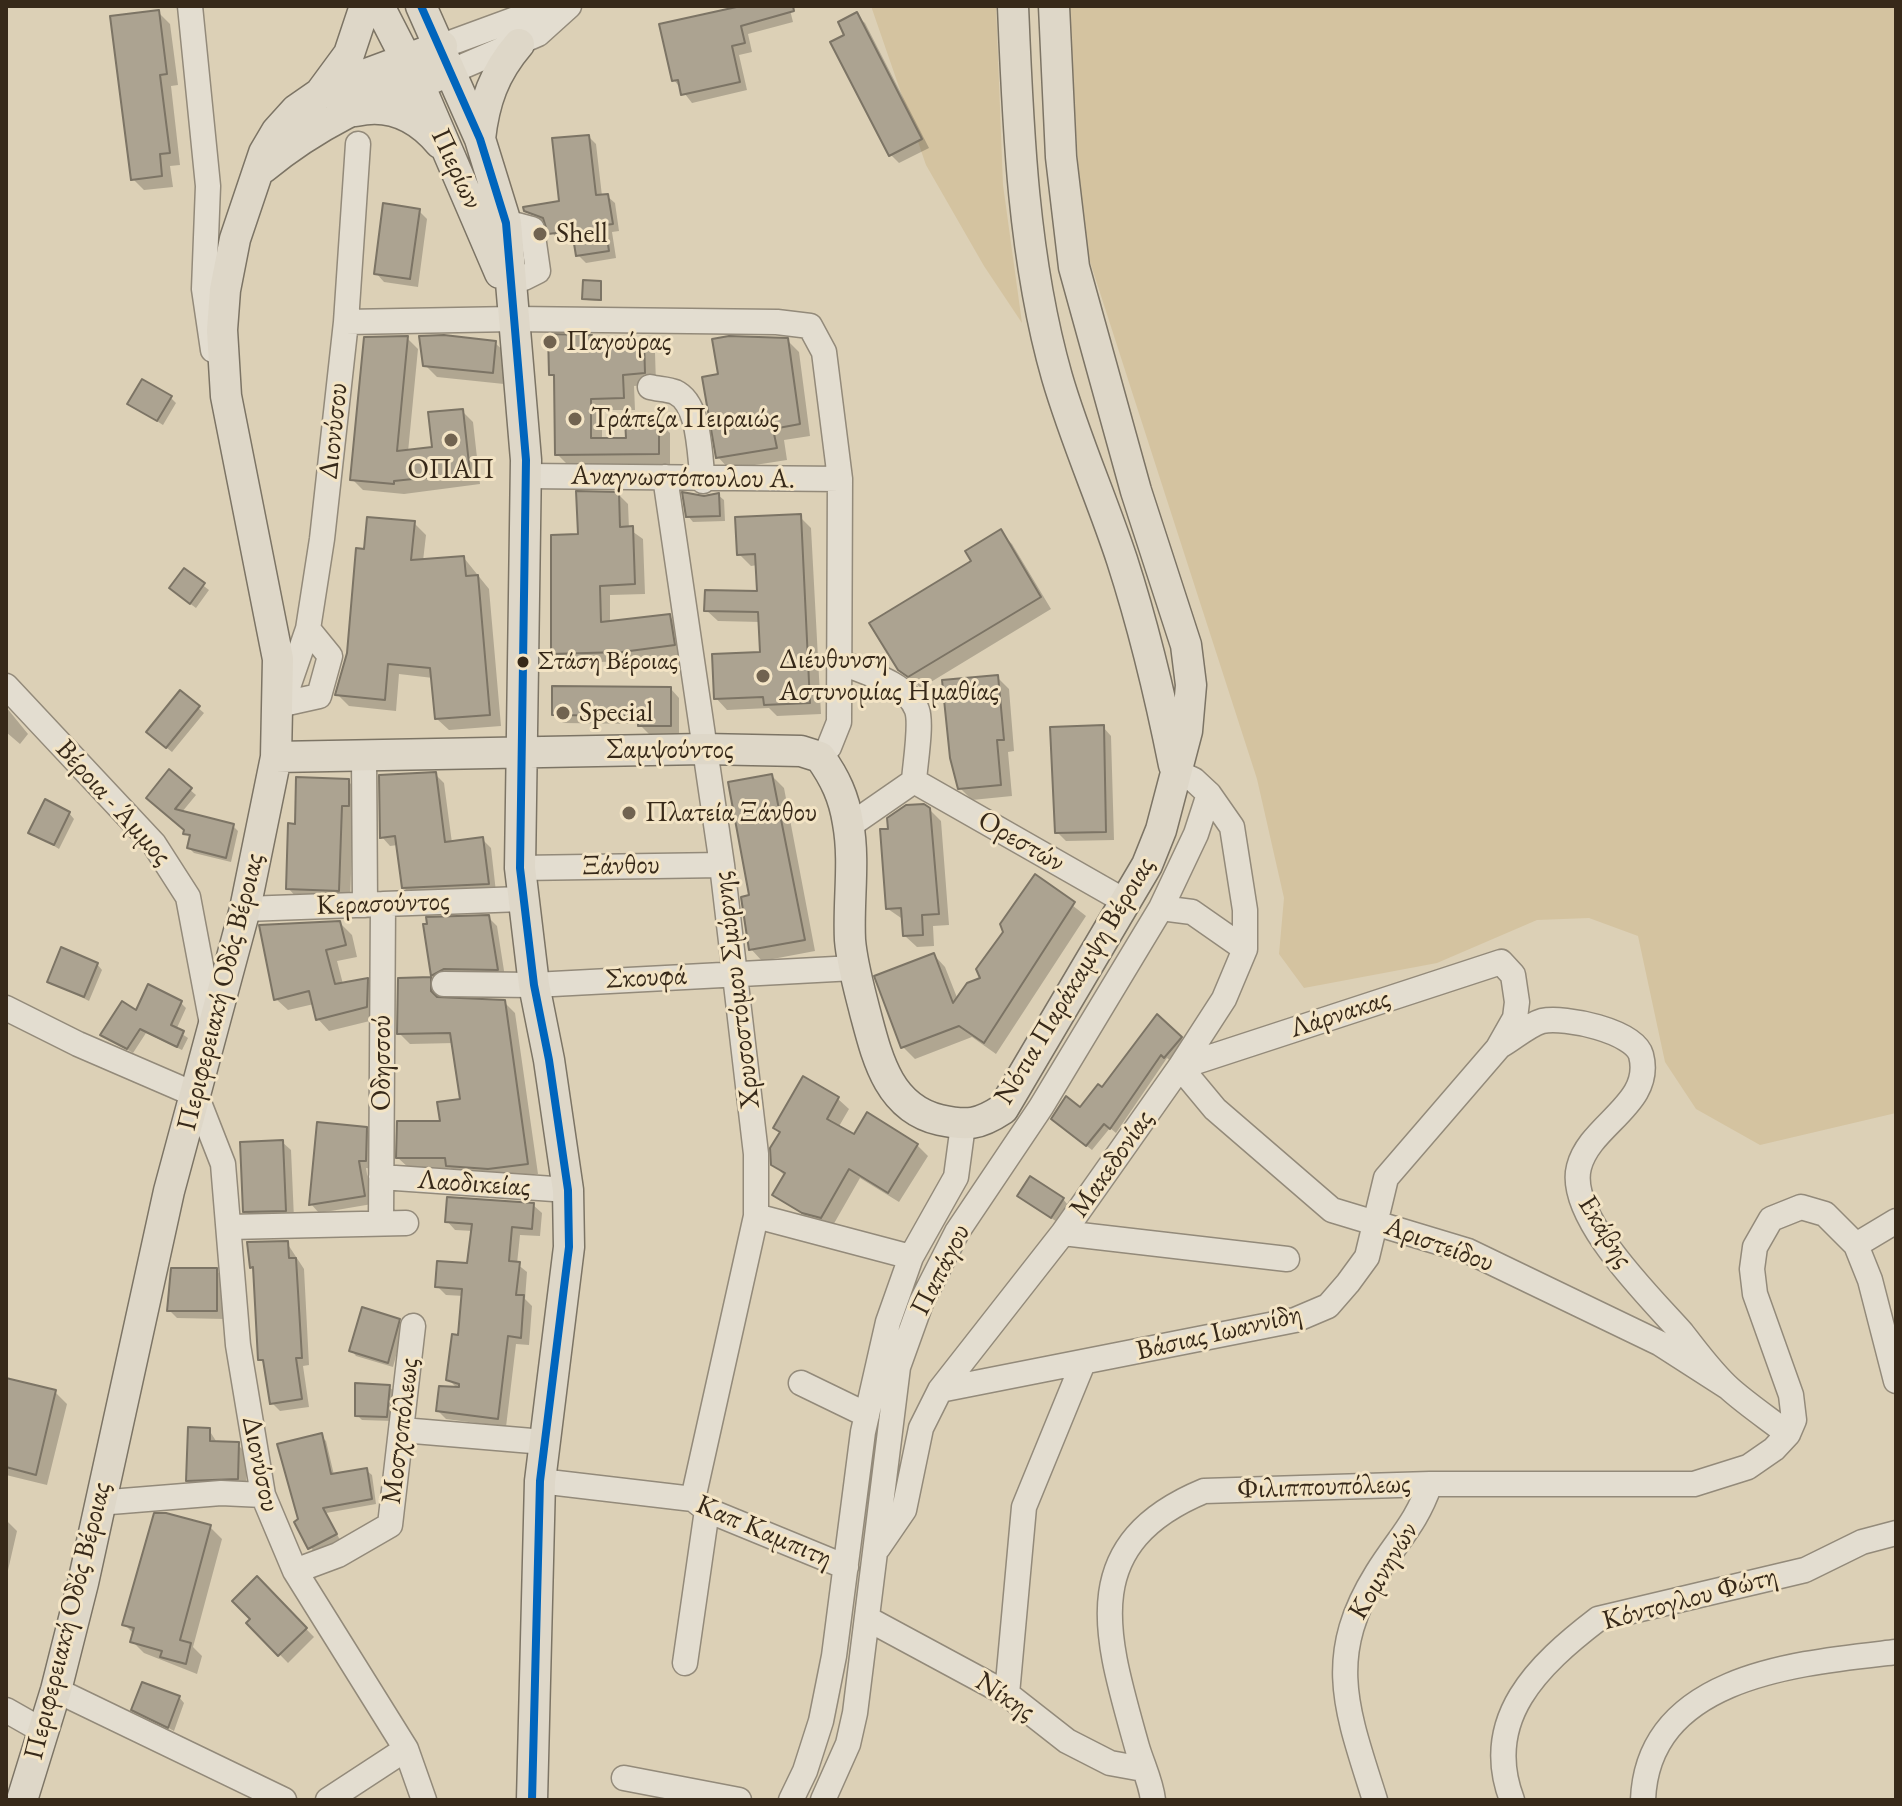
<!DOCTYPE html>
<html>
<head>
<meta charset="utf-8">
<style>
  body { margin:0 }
  #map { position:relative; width:1902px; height:1806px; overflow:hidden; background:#dcd0b6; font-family:"EB Garamond",serif }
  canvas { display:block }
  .frame { position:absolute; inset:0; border:8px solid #372919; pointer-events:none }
</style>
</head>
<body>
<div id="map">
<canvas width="1902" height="1806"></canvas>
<div class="frame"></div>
</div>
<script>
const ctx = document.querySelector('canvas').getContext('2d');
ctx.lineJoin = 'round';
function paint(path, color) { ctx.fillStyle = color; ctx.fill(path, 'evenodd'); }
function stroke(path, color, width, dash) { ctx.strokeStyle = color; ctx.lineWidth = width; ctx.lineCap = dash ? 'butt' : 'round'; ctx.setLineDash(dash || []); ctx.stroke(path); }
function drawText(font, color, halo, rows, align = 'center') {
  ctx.font = font + ' "EB Garamond",serif'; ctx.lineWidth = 6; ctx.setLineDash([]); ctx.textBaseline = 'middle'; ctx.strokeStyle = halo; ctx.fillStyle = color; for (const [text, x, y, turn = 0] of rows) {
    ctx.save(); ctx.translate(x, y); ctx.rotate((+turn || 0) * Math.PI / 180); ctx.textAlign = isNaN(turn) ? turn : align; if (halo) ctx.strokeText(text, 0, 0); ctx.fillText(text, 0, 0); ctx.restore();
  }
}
const green = new Path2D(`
  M871 6H996L1003 185 1022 323 984 266 926 165Z
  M1068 6H1896V1113L1760 1145 1696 1109 1665 1062 1638 936 1589 918 1537 920 1437 963 1304 988 1279 954 1284 898 1257 779 1083 240Z`);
const shadow = new Path2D(`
  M746 6H789L793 22 748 34 752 52 739 55 747 90 692 103 674 80Z
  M158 12 170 24 178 85 171 86 180 165 170 166 173 187 144 190 133 179Z
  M856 15 865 23 929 148 899 163 891 155Z
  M589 137 596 144 602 196H607L615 203 619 231 612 232 616 258 586 263 578 255 575 238 558 241 546 223 526 210 561 203Z
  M419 211 427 219 418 287 384 282 376 273Z
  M600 283 602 301 586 300 584 298Z
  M592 337 596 342 643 341 655 353 656 384 634 386 635 410H602V440H628L658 422 670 433V465L569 466 557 454 556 379 551 374Z
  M407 338 418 349 408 452 434 449 462 411 473 422 480 484 404 494 363 490 352 479Z
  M787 340 799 352 810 436 784 440 787 460 729 469 718 457 721 376Z
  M495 343 507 354 504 384 437 377 425 365Z
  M170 397 176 403 163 425 130 404Z
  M618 494 628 504 629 529 643 539 645 594 610 595V623L669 616 680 627 684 655 633 661 564 663 553 653 580 536Z
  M718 495 724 500 725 521 693 522 688 516 704 498Z
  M800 517 811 528 821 714 777 716 769 708 727 710 716 698 762 654 761 622 718 621 706 610 759 593 758 565 751 566 739 554Z
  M414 523 426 535 423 561 464 558 489 589 501 726 449 730 437 719 433 678 399 674 396 711 349 706 337 694 349 653 366 551Z
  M1000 532 1012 544 1051 609 921 688 899 669 974 562Z
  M184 571 209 590 196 608 177 594Z
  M997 677 1009 689 1014 751 1008 752 1012 796 972 800 960 788Z
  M671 689 679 698V734H649L639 724 563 723 554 714Z
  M181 693 204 713 172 752 154 738Z
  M6 707 28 734 20 744 6 732Z
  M1103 727 1111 736 1114 840 1066 841 1057 832Z
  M169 772 196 795 182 812 233 826 238 831 231 862 194 853 189 848 191 839 186 830 148 797Z
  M435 774 444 783 452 843 482 839 491 848 496 892 412 896 403 887 398 845 390 846 382 837Z
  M772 776 784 788 815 951 762 961 751 949Z
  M348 781 360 793 353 816 350 902 299 900 288 888 297 826Z
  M929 809 941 821 949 925 933 926 934 946 917 947 905 936 904 920 888 909 890 831Z
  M69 813 74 819 59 849 31 832Z
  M1036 877 1086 916 996 1054 972 1037 915 1059 903 1047 934 955 945 967 958 1000 983 980Z
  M488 917 497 926 505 977 441 984 433 975 425 926Z
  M340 923 352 935 357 957 337 961 343 984 367 980 379 992 378 1019 329 1031 318 1019 314 1004 288 1010 276 999Z
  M97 964 102 970 89 1001 49 981Z
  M430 979 441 990V1001L504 1002 515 1013 538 1174 500 1179 459 1176 450 1168H409L398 1158 442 1123 462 1101 454 1043 410 1044 399 1033Z
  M181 1003 186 1008 176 1030 188 1038 182 1050 146 1033 133 1053 102 1035 137 1013Z
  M1157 1017 1186 1043 1171 1061 1167 1058 1116 1133 1110 1128 1092 1150 1059 1124 1102 1090Z
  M804 1079 838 1099 849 1109 838 1128 854 1137 917 1145 928 1156 899 1202 860 1178 832 1227 815 1223 775 1195 784 1175 773 1164 781 1134 775 1128Z
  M366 1129 374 1138V1169L366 1168 372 1204 319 1213 311 1204Z
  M282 1142 291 1150 294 1219H254L245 1211Z
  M1020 1196 1063 1199 1068 1205 1057 1222Z
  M533 1205 542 1213 540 1236 520 1235 517 1264 527 1272 525 1299 532 1306 529 1345 516 1344 506 1427 446 1419 438 1411 458 1389 448 1379 460 1337 464 1296 446 1295 437 1286 469 1266 473 1231 455 1230 447 1221Z
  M287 1243 304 1269 309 1365 303 1366 309 1407 280 1411 272 1403 266 1365 260 1359 255 1271 251 1267Z
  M216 1270 224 1279 225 1319 177 1318 169 1310Z
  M399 1321 404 1326 393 1367 356 1356 351 1350Z
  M6 1380 55 1392 67 1404 47 1485 6 1475Z
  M389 1387 395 1392 392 1421 362 1420 357 1415Z
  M209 1430 218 1444 238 1445 247 1454 246 1487 197 1489 188 1480Z
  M321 1436 326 1441 334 1475 366 1470 372 1475 376 1504 326 1513 340 1540 315 1554 296 1523 300 1520Z
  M6 1520 17 1531 6 1579Z
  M210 1527 222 1539 193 1647 202 1656 197 1674 144 1653 133 1642 135 1635 125 1625Z
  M257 1579 314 1637 288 1663 249 1623 253 1619Z
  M179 1697 184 1703 174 1731 134 1709Z`);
const building = new Path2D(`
  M741 6H793L794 11 741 26 745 43 732 46 740 82 681 95 678 80 672 81 659 24Z
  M159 10 167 74 160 75 170 153 160 154 162 176 131 180 110 16Z
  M857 12 922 139 889 156 830 42 844 35 838 22Z
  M589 135 596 195 608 194 613 224 605 225 609 251 576 256 572 231 548 234 543 218 524 211 523 207 559 201 552 138Z
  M383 203 420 209 410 279 374 274Z
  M583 280 601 281V300L582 299Z
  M548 334 592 335 593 340 644 339 645 373 623 375 624 398 591 399V438H626L625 420H659V454L555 455 554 375H549Z
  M444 335 496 341 493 373 423 366 419 336Z
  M408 336 397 451 432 447 428 412 463 409 470 473 394 481V484L350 480 364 337Z
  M729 336 788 338 800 424 773 429 777 448 716 458 702 377 718 374 712 339Z
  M142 379 172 396 157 421 127 404Z
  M576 491 619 492 620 527 633 526 635 584 600 586 601 622 670 614 675 645 622 652 551 654V535L578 534Z
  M682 492 704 496 719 493 720 516 686 517Z
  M801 514 810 703 764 705 763 697 714 699 712 654 760 652 758 612 704 611 705 590 757 591 755 554 737 555 735 517Z
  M367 517 415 521 411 560 464 556 466 576 478 575 490 715 435 719 430 668 388 664 385 700 335 695 347 653 356 548 364 549Z
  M1001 529 1041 597 908 677 898 670 869 623 971 561 965 551Z
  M184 568 205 583 190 604 169 588Z
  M998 675 1004 740H997L1001 785 958 789 950 758 942 680Z
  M552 686 671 687V726H638V716L552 715Z
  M180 690 200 706 166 748 146 732Z
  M1104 725 1106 832 1055 833 1050 727Z
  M169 769 192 788 175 809 234 824 226 858 187 848 190 835 183 834 184 830 146 798Z
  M436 772 445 842 483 837 489 884 402 888 395 836 380 838 379 775Z
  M772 774 805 940 749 950 741 897 749 895 728 782Z
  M296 777 349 779V806H342L339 891 286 889 288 823 295 824Z
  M45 799 70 812 54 845 28 833Z
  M924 804 930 808 939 914 922 915 923 935 903 936 901 908 886 909 880 829H888L887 818 906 805Z
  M1035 874 1075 902 984 1043 959 1026 901 1048 874 976 934 953 953 1003 967 983 980 978 976 969 1003 932 1000 924Z
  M489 915 498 970 444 969 431 976 423 924H427L426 917Z
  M340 921 346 945 326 950 335 984 368 978 367 1007 316 1020 309 991 274 1000 259 925Z
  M61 947 98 963 84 997 47 982Z
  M431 977V991L437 997 505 1000 528 1164 488 1169 446 1166 445 1158H396L397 1121H440L437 1102 460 1099 450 1033 397 1034 398 978Z
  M148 984 182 1001 171 1025 184 1031 177 1047 140 1029 127 1049 100 1035 122 1001 136 1010Z
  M1157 1014 1182 1037 1164 1058 1161 1055 1110 1129 1104 1124 1086 1146 1051 1119 1066 1096 1080 1107 1098 1084 1102 1087Z
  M803 1076 839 1097 827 1119 854 1134 867 1112 918 1144 888 1193 849 1169 821 1218 802 1213 772 1195 785 1173 771 1165 770 1148 780 1132 773 1128Z
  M317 1122 367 1127 366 1161H359L365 1196 309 1205Z
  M283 1140 286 1211 243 1212 240 1142Z
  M1030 1176 1064 1198 1051 1218 1017 1196Z
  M447 1197 534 1203 532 1229 512 1227 509 1261 520 1262 516 1295H524L521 1338 508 1336 498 1419 436 1411 439 1386 459 1387V1384L446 1380 452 1334 458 1335 462 1289 435 1287 437 1261 467 1263 472 1224 445 1222Z
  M288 1241 289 1258H296L302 1358H296L302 1399 270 1404 263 1360H258L253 1267 250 1268 247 1242Z
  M171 1268H217V1311H167Z
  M362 1307 400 1319 388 1363 349 1351Z
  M6 1378 56 1390 36 1475 6 1467Z
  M355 1383 390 1385 387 1417 355 1416Z
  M188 1427 210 1428V1441L239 1442 238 1479 186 1481Z
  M322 1433 331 1474 367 1468 372 1499 323 1508 337 1534 308 1549 294 1522 298 1519 277 1444Z
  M154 1513H166L211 1525 180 1640 191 1643 186 1664 160 1657 162 1651 130 1642 134 1628 122 1625Z
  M257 1576 307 1628 278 1656 246 1623 250 1619 232 1601Z
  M142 1682 180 1696 168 1728 131 1710Z`);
const minor = new Path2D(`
  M190 6 208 186 204 289 213 350
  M442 46 551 6
  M452 71 538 34 569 6
  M517 225 532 229 538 271 524 278
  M346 322 514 319 777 322 810 326 824 352 840 479 839 722 829 747 820 757
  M650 387C657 389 668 389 675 392 701 404 699 456 703 481
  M526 476 840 479
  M665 477 722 865 756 1154V1216L693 1499
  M837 661C861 671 908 683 917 710 922 724 915 764 914 781
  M6 686 154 844 188 897 212 1024
  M283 704 319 696 330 656 308 629
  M280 710 308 629 322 539 346 322 358 144
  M364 755 365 905
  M914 781 1128 903
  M849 826 914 781
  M520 868 722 865
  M1161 908 1192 912 1245 949
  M245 909 522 899
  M444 984 534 985 854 968
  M6 1008 78 1044 196 1095 223 1164 238 1345 263 1495 295 1571 406 1749 424 1800
  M1500 1046C1513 1039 1528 1025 1542 1021 1565 1016 1634 1031 1641 1055 1654 1104 1590 1124 1579 1167 1566 1216 1651 1298 1682 1333 1697 1352 1712 1373 1730 1389 1748 1405 1769 1419 1788 1434
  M381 1177 568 1190
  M756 1216 911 1257
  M381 1221 383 904
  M229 1227 406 1223
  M1063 1233 1287 1259
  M1856 1245 1896 1221
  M801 1383 867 1415
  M940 1390 1295 1320 1328 1306 1348 1283 1367 1257 1386 1178 1498 1048 1515 1018 1517 1002 1513 975 1501 962 1180 1067 1215 1109 1332 1210 1468 1251 1659 1343 1729 1388
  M402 1430 544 1442
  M540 1481 693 1499 707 1510 846 1567
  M98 1503 221 1493 263 1495
  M878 1548 904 1510 921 1428 940 1390 1063 1233 1180 1067 1224 999 1245 949V910L1232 827 1209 794 1194 780 1175 771
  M295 1571 338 1555 390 1525 413 1326
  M868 1619 1007 1694 1067 1741 1110 1763 1143 1769
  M685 1663 707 1510
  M56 1690 284 1800
  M1007 1694 1024 1507 1083 1363
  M6 1710 43 1731
  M624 1778 739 1800
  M328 1800 406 1749
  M791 1800 805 1771 821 1721 834 1656 863 1432 888 1322 911 1257 956 1177 963 1125
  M823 1800 848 1744 855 1713 898 1367 921 1303 957 1232 1041 1107 1161 908 1196 834 1209 794
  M1153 1800C1151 1782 1142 1764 1137 1747 1107 1639 1074 1545 1204 1491L1430 1484H1694L1748 1467 1774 1449 1788 1434 1794 1420 1791 1395 1755 1294 1752 1269 1755 1247 1771 1219 1801 1207 1825 1214 1856 1245 1870 1280 1896 1381
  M1375 1800C1347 1711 1324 1658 1377 1573 1398 1539 1416 1524 1430 1484
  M1512 1800C1481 1719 1538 1665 1598 1619L1805 1570 1862 1542 1896 1533
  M1643 1800C1648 1674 1801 1663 1896 1652`);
const major = new Path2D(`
  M379 6 418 82 500 273
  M421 6 480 139 506 223 526 460 520 868 534 985 549 1060 568 1190 569 1247 540 1481 532 1800
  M1013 6C1018 129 1023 258 1057 377 1075 439 1102 499 1122 560 1144 628 1160 695 1174 765
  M321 92 349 54 365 6
  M356 111C390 103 418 117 440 143
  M480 139C484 102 494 73 519 44
  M263 168C315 125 371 98 435 77
  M276 757 704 749 801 751 820 757C835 778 844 797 848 823 855 861 848 901 850 940 852 964 859 988 865 1012 877 1057 888 1108 940 1120 967 1126 979 1125 1003 1109L1147 865 1161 830 1187 731 1191 685 1186 645 1136 491 1074 267 1061 157 1054 6
  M22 1800 56 1690 83 1583 169 1191 245 909 276 757 278 659 226 396 222 330 225 290 235 239 264 153 277 131 296 110 319 94 361 76 442 46`);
const bus1 = new Path2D(`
  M421 6 480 139 506 223 526 460 520 868 534 985 549 1060 568 1190 569 1247 540 1481 532 1800`);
const markers = [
  [540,234,8,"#716350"],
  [550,342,8,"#716350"],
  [575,419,8,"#716350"],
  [451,440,8,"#716350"],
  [523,662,7,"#372919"],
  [763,676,8,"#716350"],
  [563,713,8,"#716350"],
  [629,813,8,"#716350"]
];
const busNames = [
  ["Στάση Βέροιας",538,662]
];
const streetNames = [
  ["Πιερίων",456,169,65],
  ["Διονύσου",334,431,-84],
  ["Αναγνωστόπουλου Α.",683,478,1],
  ["Σαμψούντος",670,750],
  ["Βέροια - Άμμος",113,803,48],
  ["Ορεστών",1021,842,30],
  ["Ξάνθου",621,866,-1],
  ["Κερασούντος",383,904,-2],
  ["Σκουφά",646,978,-3],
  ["Νότια Παράκαμψη Βέροιας",1075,981,-59],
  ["Χρυσοστόμου Σμύρνης",737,990,-97],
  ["Περιφερειακή Οδός Βέροιας",221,992,-76],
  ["Λάρνακας",1340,1014,-18],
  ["Οδησσού",382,1063,-90],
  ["Μακεδονίας",1112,1164,-55],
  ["Λαοδικείας",474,1184,4],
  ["Εκάβης",1605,1232,58],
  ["Αριστείδου",1439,1245,20],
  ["Παπάγου",941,1270,-63],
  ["Βάσιας Ιωαννίδη",1219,1333,-13],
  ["Μοσχοπόλεως",401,1431,-83],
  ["Διονύσου",260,1464,78],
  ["Φιλιππουπόλεως",1324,1487,-2],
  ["Καπ Καμπιτη",764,1532,23],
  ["Κομνηνών",1384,1571,-59],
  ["Κόντογλου Φώτη",1690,1599,-15],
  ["Περιφερειακή Οδός Βέροιας",68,1621,-76],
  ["Νίκης",1005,1697,33]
];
const poiNames = [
  ["Shell",556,234],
  ["Παγούρας",566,342],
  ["Τράπεζα Πειραιώς",591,419],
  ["ΟΠΑΠ",451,470,"center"],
  ["Διέυθυνση",779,660],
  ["Αστυνομίας Ημαθίας",779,692],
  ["Special",579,713],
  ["Πλατεία Ξάνθου",645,813]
];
paint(green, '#d4c3a0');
paint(shadow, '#0003');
paint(building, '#aca391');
stroke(building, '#7c7465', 2);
stroke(minor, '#938a7a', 27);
stroke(major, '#7c7465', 33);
stroke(minor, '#e3ddd0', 24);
stroke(major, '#ded7c8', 30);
stroke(bus1, '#0065bd', 8);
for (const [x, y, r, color] of markers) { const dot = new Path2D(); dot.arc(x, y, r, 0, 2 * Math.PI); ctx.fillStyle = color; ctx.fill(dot); stroke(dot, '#f3e4c5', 3); }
drawText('26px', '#372919', '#f3e4c5', busNames, 'left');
drawText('28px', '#372919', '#f3e4c5', streetNames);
drawText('28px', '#372919', '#f3e4c5', poiNames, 'left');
</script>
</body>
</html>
